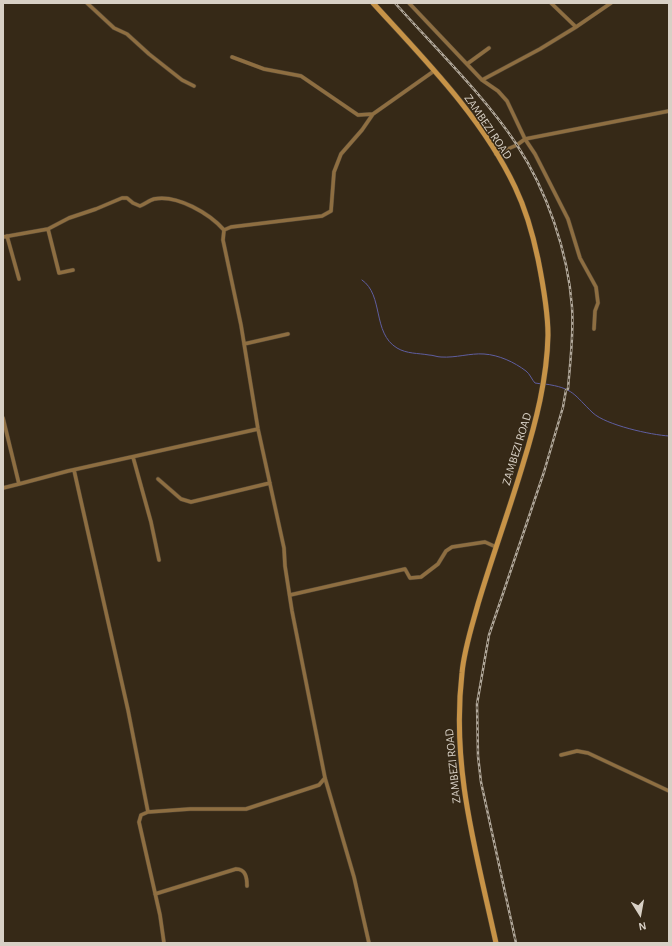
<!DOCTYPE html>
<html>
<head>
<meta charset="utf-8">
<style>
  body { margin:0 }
  #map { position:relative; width:672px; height:946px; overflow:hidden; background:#362917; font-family:"Alegreya Sans",sans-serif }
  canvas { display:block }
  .frame { position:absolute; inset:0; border:4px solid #d8d0c5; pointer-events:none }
  .north { position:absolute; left:620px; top:894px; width:40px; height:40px; -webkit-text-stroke:3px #362917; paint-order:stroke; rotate:169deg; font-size:11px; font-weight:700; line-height:16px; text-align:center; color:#d8d0c5 }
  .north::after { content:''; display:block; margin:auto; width:14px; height:18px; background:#d8d0c5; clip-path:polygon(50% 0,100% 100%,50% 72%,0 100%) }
</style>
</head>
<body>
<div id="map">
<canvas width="672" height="946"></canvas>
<div class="frame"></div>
<div class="north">N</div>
</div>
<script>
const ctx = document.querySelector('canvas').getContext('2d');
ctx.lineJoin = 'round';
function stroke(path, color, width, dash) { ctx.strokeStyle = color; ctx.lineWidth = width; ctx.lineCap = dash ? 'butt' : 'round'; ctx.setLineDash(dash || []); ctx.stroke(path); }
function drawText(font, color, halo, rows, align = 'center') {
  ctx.font = font + ' "Alegreya Sans",sans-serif'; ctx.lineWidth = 3; ctx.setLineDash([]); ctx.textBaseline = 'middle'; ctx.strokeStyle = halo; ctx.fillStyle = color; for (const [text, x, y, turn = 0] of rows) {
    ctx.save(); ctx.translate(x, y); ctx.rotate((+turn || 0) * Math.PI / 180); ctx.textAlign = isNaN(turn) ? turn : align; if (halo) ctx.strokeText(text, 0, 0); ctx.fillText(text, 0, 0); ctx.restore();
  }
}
const stream = new Path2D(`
  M362 280C384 295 372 333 397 348 407 354 418 353 429 355 433 355 437 357 441 357 456 358 470 353 484 354 499 355 514 362 526 371 530 374 532 380 535 383L542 384
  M545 384C574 388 574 395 593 413 606 425 651 435 669 436`);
const street = new Path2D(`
  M87 3 114 28 127 34 149 54 182 80 194 86
  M409 3 482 80 498 91 507 101 525 139 535 154 568 219 580 258 596 287 598 303 595 311 594 329
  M576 27 611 3
  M232 57 264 69 301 76 358 115 373 114
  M467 64 489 48
  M482 80 540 49 576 27 551 3
  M496 154 517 145 525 139 669 111
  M48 229 59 273 73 270
  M7 236 19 279
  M3 237 48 229 69 218 96 209 122 198H127L133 203 140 206C145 204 150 200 154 199 177 194 210 214 224 230
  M244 344 288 334
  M3 418 19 484 68 471 258 429
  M133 457 151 522 159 560
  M74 470 128 710 148 812
  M158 479 181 499 191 502 270 483
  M3 488 19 484
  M290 595 405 569 410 578 421 577 438 564 446 551 452 547 485 542 496 547
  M561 755 577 751 588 753 669 791
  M155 894 236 869C246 869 247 878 247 886
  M164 943 160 915 139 822 141 815 148 812 190 809H246L319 785 325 778
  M369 943 354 877 325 778 292 611 285 566 284 548 258 429 241 325 223 240 224 230 231 227 322 216 331 211 334 172 341 154 362 130 373 114 434 71`);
const secondary = new Path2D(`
  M373 3C424 59 482 117 515 187 526 210 533 235 538 259 543 284 548 310 548 335 547 379 536 422 523 464 509 511 492 557 478 604 472 626 464 650 462 673 451 768 476 851 496 943`);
const rail = new Path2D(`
  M395 3C435 48 484 95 517 145 547 191 568 252 572 307 574 334 570 362 568 389L566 390 563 407 544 472 489 635 477 704 478 756 481 782 516 943`);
const streetNames = [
  ["ZAMBEZI ROAD",488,127,56],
  ["ZAMBEZI ROAD",517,449,-73],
  ["ZAMBEZI ROAD",453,766,-96]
];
stroke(stream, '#5f5ea0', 1);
stroke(street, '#504433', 4.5);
stroke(secondary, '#504433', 6);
stroke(street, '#8e6e41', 3.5);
stroke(secondary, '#c79347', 5);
stroke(rail, '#b2a99c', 2.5);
stroke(rail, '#362917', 1, [3]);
drawText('12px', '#d8d0c5', '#362917', streetNames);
</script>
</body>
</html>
